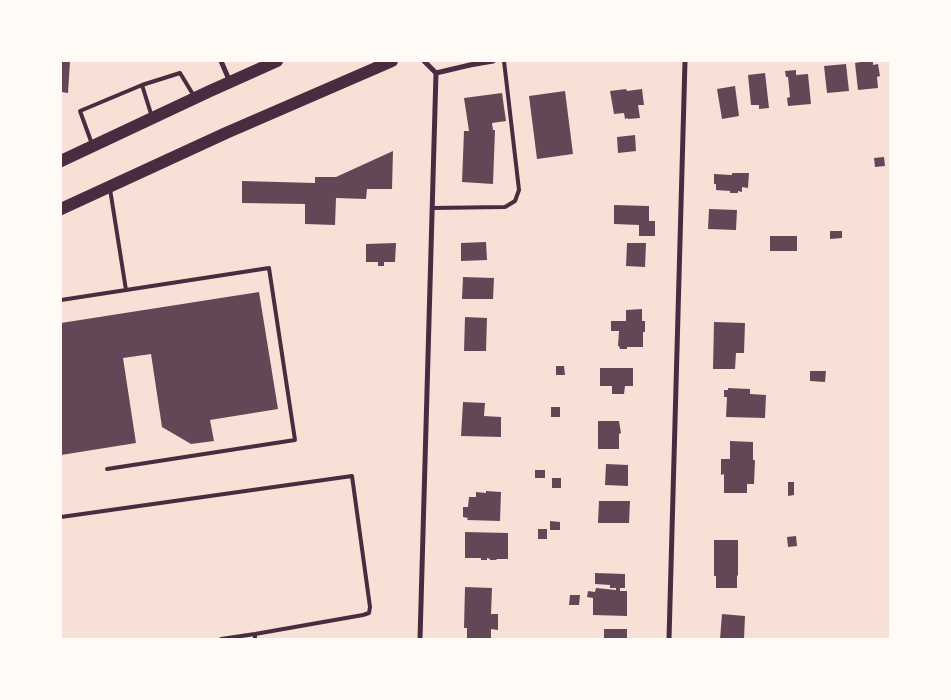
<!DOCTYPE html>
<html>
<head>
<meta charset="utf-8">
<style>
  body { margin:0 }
  #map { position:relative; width:951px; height:700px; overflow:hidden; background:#f7e1d7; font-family:Ubuntu,sans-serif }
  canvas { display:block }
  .frame { position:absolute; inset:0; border:62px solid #fffaf5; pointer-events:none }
</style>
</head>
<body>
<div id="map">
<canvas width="951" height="700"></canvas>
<div class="frame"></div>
</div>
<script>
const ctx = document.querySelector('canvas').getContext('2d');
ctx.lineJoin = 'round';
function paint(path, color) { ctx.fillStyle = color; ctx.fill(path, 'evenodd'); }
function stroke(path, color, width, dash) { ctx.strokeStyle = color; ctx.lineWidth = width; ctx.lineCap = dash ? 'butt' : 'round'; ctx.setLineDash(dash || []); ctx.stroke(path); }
const building = new Path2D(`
  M61 61H70L68 93 61 92Z
  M866 61H873V65L878 64 880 76 877 77 878 88 858 90 855 63Z
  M846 64 849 91 827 93 824 66Z
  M796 70V75L808 74 811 104 788 106 787 98 790 97 788 77H786L785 71Z
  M765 73 769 108 759 109V105H751L748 75Z
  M735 86 739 116 722 119 717 89Z
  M626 89 627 91 642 89 644 105H638L640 118 628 119V118L625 119 624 113 614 114 610 91Z
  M565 91 573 154 537 159 529 96Z
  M502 93 506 121 492 123 493 130H495L493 184 462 182 464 131H469L464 98Z
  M635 135 636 151 618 153 617 137Z
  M393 151 392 189H367L366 199 336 198 335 225 305 224V204L242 203V181L315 183V177H336Z
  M884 157 885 166 875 167 874 158Z
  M732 173H749L748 188 742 187V192L738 191V193H730V191L716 190V184H714V174L732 175Z
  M614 205 649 206V221H655V236H639V225L614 224Z
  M709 209 737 210 736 230 708 229Z
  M830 231H842V238L830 239Z
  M770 236H797V251H770Z
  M486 242 487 260 461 261V243Z
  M396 243 395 262H384V266H378V262H366V244Z
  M627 243H646L645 267 626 266Z
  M463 277 494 278 493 299H462Z
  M259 292 278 409 210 420 214 441 191 444 162 427 151 354 123 358 136 443 61 455V323Z
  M642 309V321H645V332H643V347H627V349H620L619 346H618L619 331H611V321H626V310Z
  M465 317 487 318 486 351H464Z
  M714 322 745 323 744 353H736L735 369H713Z
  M556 366H564L565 375H556Z
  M600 368H633V386H625L624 394H612V386H600Z
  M810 371H826L825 382 810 381Z
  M728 388 750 389V394L766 395 765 418 726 417 727 397H724V390H728Z
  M463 402 485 403 484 416 501 417V437L461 436Z
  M551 407H560V417H551Z
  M598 421H619L621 433 619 434V449H598Z
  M730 441 753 442V460H755L754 484H747V493H724V474L721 475V459H730Z
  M606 464 628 465V486L605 485Z
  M535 470H545V478H535Z
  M552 478H561V488H552Z
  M788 482H794V495L788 496Z
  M486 491 501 492 500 521 467 520 468 518 463 517V507H468L469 497H476V492L486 493Z
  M599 501H630L629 523H598Z
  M550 521 560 522V530H550Z
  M538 529H547V539H538Z
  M465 532 508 533V559H497L496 560H490V559L487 558V560H481V558H465Z
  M796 536 797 546 788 547 787 537Z
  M714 540H738V575L737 576V588H716V576H714Z
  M595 573 625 574V588H620V591H627V616L593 615V598L587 597 588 591 595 592 596 588 616 590V588H610V585L595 584Z
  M465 587 492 588 491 614H498V630L491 629V639H467V628H464Z
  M570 595H580L579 605H569Z
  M722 614 745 616 744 639H720Z
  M604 629H627V639H604Z`);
const service = new Path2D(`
  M152 117 142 85 180 73 194 96
  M92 144 80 111 142 85
  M110 189 126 290
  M432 208 505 207 515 201 519 190 504 61
  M61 300 269 268 295 440 107 469
  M61 517 352 476 370 607 369 613 363 615 255 634
  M221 639 255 634V639`);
const minor = new Path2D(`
  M221 61 230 82
  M436 73 470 65 493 61
  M420 639 436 73 424 61
  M669 639 685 61`);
const primary = new Path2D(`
  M61 161 210 91 277 61
  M61 209 226 133 392 61`);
paint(building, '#644757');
stroke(service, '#4a2c40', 4);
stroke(minor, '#4a2c40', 5);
stroke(primary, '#4a2c40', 12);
</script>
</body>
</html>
